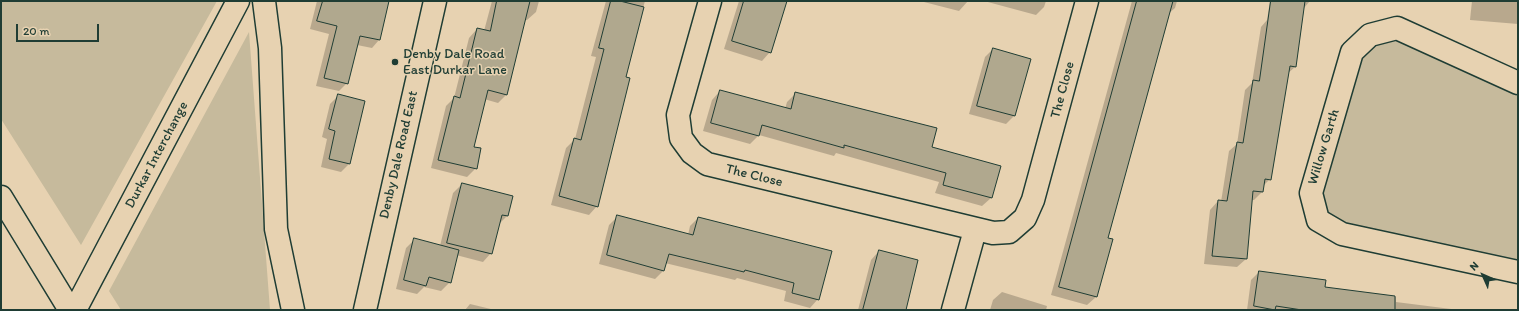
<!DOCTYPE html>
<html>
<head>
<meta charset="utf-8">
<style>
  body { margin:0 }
  #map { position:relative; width:1519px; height:311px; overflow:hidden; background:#e7d2b1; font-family:Itim,sans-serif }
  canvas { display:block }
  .frame { position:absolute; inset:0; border:2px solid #1f3d34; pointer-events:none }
  .north { position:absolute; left:1463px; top:255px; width:40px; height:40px; -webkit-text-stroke:3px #e7d2b1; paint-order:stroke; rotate:315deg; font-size:11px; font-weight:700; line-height:16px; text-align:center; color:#1f3d34 }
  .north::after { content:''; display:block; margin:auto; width:14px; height:18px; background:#1f3d34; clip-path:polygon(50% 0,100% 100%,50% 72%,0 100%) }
  .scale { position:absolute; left:16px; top:24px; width:83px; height:18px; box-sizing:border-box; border:2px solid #1f3d34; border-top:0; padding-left:5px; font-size:12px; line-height:14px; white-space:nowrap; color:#1f3d34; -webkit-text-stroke:3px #e7d2b1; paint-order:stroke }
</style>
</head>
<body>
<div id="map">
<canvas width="1519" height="311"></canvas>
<div class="frame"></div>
<div class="north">N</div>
<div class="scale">20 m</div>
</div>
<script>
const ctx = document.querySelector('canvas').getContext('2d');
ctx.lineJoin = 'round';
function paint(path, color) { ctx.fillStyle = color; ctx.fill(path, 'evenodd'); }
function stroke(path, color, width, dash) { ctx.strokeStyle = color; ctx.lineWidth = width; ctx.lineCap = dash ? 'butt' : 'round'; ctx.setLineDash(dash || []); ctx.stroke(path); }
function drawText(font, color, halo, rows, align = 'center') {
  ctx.font = font + ' Itim,sans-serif'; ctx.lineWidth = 3; ctx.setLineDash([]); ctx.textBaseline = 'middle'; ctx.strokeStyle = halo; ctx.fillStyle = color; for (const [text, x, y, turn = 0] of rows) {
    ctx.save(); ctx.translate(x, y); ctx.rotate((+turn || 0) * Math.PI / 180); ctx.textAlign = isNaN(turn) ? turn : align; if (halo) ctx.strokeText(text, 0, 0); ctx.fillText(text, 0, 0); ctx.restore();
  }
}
const green = new Path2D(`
  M1 1H217L81 245 1 119Z
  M1397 28 1518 83V272L1342 234 1311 193 1352 52Z
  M249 32 270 310H121L109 291Z`);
const shadow = new Path2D(`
  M317 1H380L379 40 372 48 357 45 347 83 339 91 316 86 329 34 310 29Z
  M492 1H539L536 12 527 20H524L507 94 498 103 484 99 473 147 476 168 467 177 431 168 446 106 454 98 469 38 477 29 484 31Z
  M606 1H645L624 77 597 206 589 215 551 205 566 148 575 139 596 57 591 56Z
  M739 1H786L770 52 762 61 724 49Z
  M920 1H968L959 11Z
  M984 1H1046L1044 7 1036 15Z
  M1132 1H1177L1175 8 1168 14 1107 239 1096 297 1087 305 1051 295Z
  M1270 1H1310L1303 9 1295 67 1287 74 1270 179 1263 186 1262 192 1254 200H1251L1246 259 1237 267 1204 264 1210 210 1218 201 1221 202 1229 151 1237 144 1245 90 1252 83 1261 27 1267 20Z
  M1472 1H1518V24L1470 20Z
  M993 49 1030 59 1014 116 1006 124 969 114 985 57Z
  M720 91 785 109 787 102 796 93 930 147 999 166 991 198 982 206 935 193 939 182 836 153 834 156 759 135 750 144 703 131 712 100Z
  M338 96 349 164 341 172 321 167 327 139 322 137 330 104Z
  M462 184 512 197 507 216 499 224 491 253 483 262 456 255 450 282 441 291 424 287 417 294 396 289 406 248 415 239 440 246 453 193Z
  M618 216 688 235 690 226 698 218 831 252 818 299 810 308 784 301 786 291 737 278 735 280 665 263 664 270 655 279 599 264 609 225Z
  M879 251 905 310H858L871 260Z
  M1259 272 1324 288 1396 297V302L1459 310H1247L1251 280Z
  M1002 292 1047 306 1046 310H990L993 300Z
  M470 304 495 310H465Z`);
const building = new Path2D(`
  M323 1H389L380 40 360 36 348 84 324 78 337 26 317 21Z
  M497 1H530L507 95 488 90 474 147 481 148 477 169 438 160 454 96 460 98 477 28 490 31Z
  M611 1H620L644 7 626 77 630 78 598 207 559 196 574 138 581 140 604 49 599 48Z
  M744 1H787L771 53 732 41Z
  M1137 1H1173L1108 238 1113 239 1097 297 1059 287Z
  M1271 1H1305L1296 67 1290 66 1271 180 1265 179 1263 192 1253 191 1247 259 1212 256 1218 200 1227 201 1237 142 1243 143 1253 80 1259 81Z
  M993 48 1031 59 1015 116 977 106Z
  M720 90 791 109 795 92 937 128 932 147 1001 166 992 198 943 185 946 173 844 145V148L762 125 759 136 711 123Z
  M338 94 365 101 350 164 329 159 335 131 329 129Z
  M462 183 513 196 508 216 502 215 492 254 447 243Z
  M617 215 693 235 698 217 832 251 819 300 792 293 794 283 745 270 744 272 669 254 664 271 607 255Z
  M414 238 459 250 451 283 429 277 426 286 404 280Z
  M879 250 918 260 906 310H863Z
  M1259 271 1326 280 1325 287 1395 296V310H1302L1276 306 1275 310 1254 306Z`);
const minor = new Path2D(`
  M710 1 678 115 681 138 692 153 707 164 993 233 1009 232 1025 218 1033 200 1087 1
  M1518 83 1397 28 1370 35 1352 52 1311 193 1318 220 1342 234 1518 272
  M953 310 975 230`);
const tertiary = new Path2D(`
  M365 310 435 1`);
const primary = new Path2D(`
  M75 310 238 1`);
const motorway = new Path2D(`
  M264 1 270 48 276 229 293 310
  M1 197 70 310`);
const markers = [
  [395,62,4,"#1f3d34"]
];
const poiNames = [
  ["Denby Dale Road",403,54],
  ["East Durkar Lane",403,70]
];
const streetNames = [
  ["The Close",1063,90,-75],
  ["Willow Garth",1324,147,-73],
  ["Durkar Interchange",157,155,-62],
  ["Denby Dale Road East",399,155,-77],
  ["The Close",754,176,14]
];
paint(green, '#c6ba9c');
paint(shadow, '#0003');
paint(building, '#b0a88e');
stroke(building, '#1f3d34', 1);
stroke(minor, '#1f3d34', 25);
stroke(tertiary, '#1f3d34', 25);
stroke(primary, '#1f3d34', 25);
stroke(motorway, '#1f3d34', 25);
stroke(minor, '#e7d2b1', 22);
stroke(tertiary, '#e7d2b1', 22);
stroke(primary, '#e7d2b1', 22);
stroke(motorway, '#e7d2b1', 22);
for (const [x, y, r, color] of markers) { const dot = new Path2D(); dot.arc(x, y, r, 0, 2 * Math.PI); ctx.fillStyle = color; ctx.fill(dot); stroke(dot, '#e7d2b1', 1.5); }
drawText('14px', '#1f3d34', '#e7d2b1', poiNames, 'left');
drawText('14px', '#1f3d34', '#e7d2b1', streetNames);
</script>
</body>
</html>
